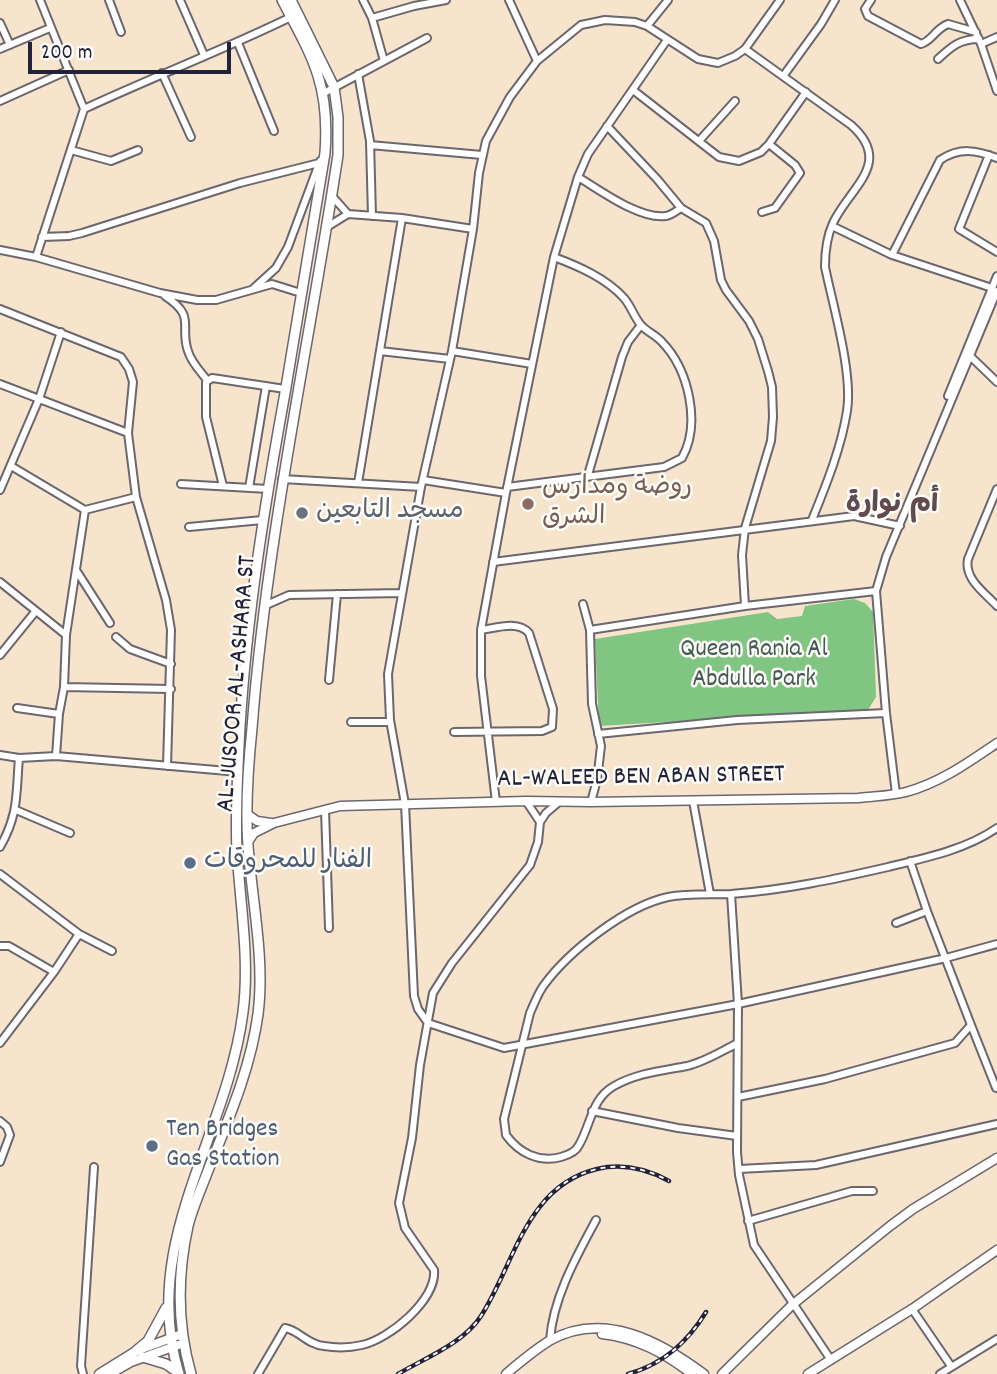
<!DOCTYPE html>
<html>
<head>
<meta charset="utf-8">
<style>
  body { margin:0 }
  #map { position:relative; width:997px; height:1374px; overflow:hidden; background:#f6e4cd; font-family:Dekko,sans-serif }
  canvas { display:block }
  .scale { position:absolute; left:28px; top:42px; width:203px; height:32px; box-sizing:border-box; border:4px solid #22223b; border-top:0; padding-left:9px; font-size:21px; line-height:24px; white-space:nowrap; color:#22223b; -webkit-text-stroke:5px #fdfcf7; paint-order:stroke }
</style>
</head>
<body>
<div id="map">
<canvas width="997" height="1374"></canvas>
<div class="scale">200 m</div>
</div>
<script>
const ctx = document.querySelector('canvas').getContext('2d');
ctx.lineJoin = 'round';
function paint(path, color) { ctx.fillStyle = color; ctx.fill(path, 'evenodd'); }
function stroke(path, color, width, dash) { ctx.strokeStyle = color; ctx.lineWidth = width; ctx.lineCap = dash ? 'butt' : 'round'; ctx.setLineDash(dash || []); ctx.stroke(path); }
function drawText(font, color, halo, rows, align = 'center') {
  ctx.font = font + ' Dekko,"Playpen Sans Arabic",sans-serif'; ctx.lineWidth = 5; ctx.setLineDash([]); ctx.textBaseline = 'middle'; ctx.strokeStyle = halo; ctx.fillStyle = color; for (const [text, x, y, turn = 0] of rows) {
    ctx.save(); ctx.translate(x, y); ctx.rotate((+turn || 0) * Math.PI / 180); ctx.textAlign = isNaN(turn) ? turn : align; if (halo) ctx.strokeText(text, 0, 0); ctx.fillText(text, 0, 0); ctx.restore();
  }
}
const green = new Path2D(`
  M854 599 865 603 873 612 876 697 868 710 599 726 595 639 768 612 777 619 802 616 805 606Z`);
const minor = new Path2D(`
  M109 0 121 32
  M180 0 204 55
  M363 0 372 18 384 61
  M509 0 537 61
  M780 0 745 49 735 56 718 63 698 59 647 26 635 22 605 20 581 25 537 61 510 97 486 141 479 173 473 229 452 351 421 487 388 674 390 720 405 804 414 996 418 1009 428 1023 504 1048 738 1004 946 958 997 944
  M871 0 865 9 868 16 921 44C932 41 935 29 948 24L976 32
  M960 0 981 44 997 91
  M372 18 414 6 446 0
  M0 23 10 45
  M647 26 668 0
  M238 43 274 131
  M981 44 997 37
  M0 49 50 28
  M745 49 851 125C894 163 850 187 833 223 827 236 825 253 825 267 833 306 853 373 847 411 841 449 826 485 812 520
  M938 59C952 46 960 39 979 39
  M162 73 191 137
  M358 74 370 141 372 216
  M784 75 821 24 835 0
  M633 90 719 157 739 161 761 152 769 144 806 92
  M324 93 427 38
  M0 101 69 70
  M84 109C153 77 223 50 291 17
  M607 126 657 179 681 208 706 223 714 241 721 280 726 290 749 321 758 339 768 371 772 387 773 417 771 441 745 528 742 555 745 606
  M699 141 735 101
  M370 145 482 155
  M71 150 111 161 138 150
  M989 155 959 229 997 252
  M578 177C600 190 640 220 666 216 672 215 676 211 681 208
  M332 196 348 214
  M762 212 775 208 800 173 795 165 769 144
  M832 226 892 255 992 288
  M327 227 348 214 402 218 473 229
  M42 237 69 236 82 233 240 183 319 163
  M0 250 36 257 160 293 197 300H216L272 284 301 293
  M892 255 940 160C960 147 976 150 997 158
  M36 257 84 109 40 0
  M254 288 276 268 288 247 320 161
  M165 296C197 317 179 325 188 351 191 362 200 371 207 380
  M0 309 121 357 129 369 133 382 128 433 136 497 166 600 171 630 167 766
  M380 351 450 359
  M452 351 532 364
  M968 354 997 382
  M0 384 128 433
  M948 396 997 276
  M11 466 85 510 136 497
  M588 475 622 357 628 342 641 325
  M282 479 421 487
  M423 480 506 493
  M358 483 402 218
  M181 484 268 489
  M223 486 206 417V382L212 378 219 379 285 389
  M507 487 664 467 682 458C701 424 689 370 662 342 656 335 647 332 641 325 634 317 631 306 624 298 606 278 578 266 554 257
  M249 488 266 386
  M997 489 968 559C964 579 984 592 997 606
  M0 490 39 399 61 332
  M189 527 262 520
  M493 562 854 516 900 526
  M76 570 110 623
  M0 582 66 635
  M583 604 590 630 592 704 601 746 597 780 591 802
  M264 606 289 595 402 593
  M590 630 745 606 876 591
  M116 637 130 649 171 664
  M0 655 35 612
  M329 680 337 594
  M64 687 171 689
  M17 708 59 714
  M351 722H390
  M454 732 542 731 552 727 553 709 529 633C518 620 496 628 481 630
  M598 734 737 720 886 713
  M0 755 19 758 56 756 239 772
  M56 756 59 714 64 687 66 635 85 510
  M896 794 886 713 876 591 886 557 997 291
  M526 801 540 822
  M693 801 710 894
  M496 802 481 676V630L506 493 554 257 578 177 588 154 667 40
  M16 810 70 833
  M325 810 329 928
  M0 847C19 814 16 793 19 758
  M0 874 79 934 112 951
  M731 894 738 1004 737 1152 739 1175 754 1245 831 1360
  M896 923 927 911
  M0 946H9L54 972
  M971 1025 996 1088
  M0 1043 54 972 79 934
  M736 1044C720 1052 704 1062 687 1066 661 1071 637 1073 614 1086 591 1099 591 1125 579 1145 576 1152 568 1155 561 1157 539 1163 519 1153 506 1135L504 1119 530 1013C534 1004 538 993 544 985 569 951 626 906 668 897 689 893 710 895 731 894 785 890 836 879 888 867 925 858 965 850 997 828
  M738 1097 825 1079 955 1043 971 1025 927 911 910 861
  M592 1111 678 1128 737 1136
  M0 1121 7 1127 10 1135 0 1162
  M739 1169 816 1165 997 1124
  M748 1221 852 1191H873
  M912 1309 951 1366
  M550 1340C553 1298 576 1257 596 1220
  M83 1374 81 1366 94 1167
  M258 1374 285 1328C299 1330 306 1344 324 1346 336 1348 349 1348 362 1345 389 1339 437 1300 434 1270L405 1228 399 1203 412 1138 420 1065 433 993 452 963 530 865 538 842 540 822 546 813 559 802
  M940 1374 997 1339`);
const tertiary = new Path2D(`
  M247 814 257 821 271 823
  M248 842 254 833 274 823 340 806 526 801 591 802 858 798C874 796 891 796 906 792 940 783 969 762 997 743
  M602 1334C637 1338 664 1353 692 1374
  M99 1374 136 1351 182 1334
  M110 1374 131 1362 178 1345
  M506 1374C520 1362 533 1351 549 1341 603 1310 660 1341 704 1374
  M722 1374 792 1305 890 1226 913 1209 997 1158
  M808 1374 912 1309 997 1250`);
const secondary = new Path2D(`
  M136 1351 148 1341 166 1308
  M143 1357 166 1364 179 1373
  M179 1374C139 1242 227 1138 243 1012 250 960 240 903 237 851 235 810 238 767 240 726 247 614 265 503 285 393 299 313 312 233 325 153 330 85 313 58 282 0
  M191 1374C177 1325 177 1276 188 1226 193 1206 202 1187 209 1168 229 1118 251 1067 258 1014 265 960 252 900 248 846 245 807 248 767 252 728 267 535 309 346 338 155V117L334 87 291 0`);
const rail = new Path2D(`
  M398 1374C425 1358 464 1343 481 1316 515 1263 526 1186 597 1169 622 1163 647 1169 669 1181
  M628 1374C663 1364 687 1343 706 1312`);
const markers = [
  [528,504,7,"#8d6e63"],
  [302,513,7,"#6b7280"],
  [190,863,7,"#5c6f8a"],
  [152,1146,7,"#5c6f8a"]
];
const educationNames = [
  ["روضة ومدارس",542,489],
  ["الشرق",542,519]
];
const worshipNames = [
  ["مسجد التابعين",316,513]
];
const parkNames = [
  ["Queen Rania Al",754,651],
  ["Abdulla Park",754,681]
];
const streetNames = [
  ["AL-JUSOOR AL-ASHARA ST",239,684,-85],
  ["AL-WALEED BEN ABAN STREET",641,779,-1]
];
const serviceNames = [
  ["الفنار للمحروقات",204,863],
  ["Ten Bridges",166,1131],
  ["Gas Station",166,1161]
];
const neighbourhoodNames = [
  ["أم نوارة",892,507]
];
paint(green, '#80c682');
stroke(minor, '#6c666e', 10);
stroke(tertiary, '#6c666e', 11);
stroke(secondary, '#6c666e', 12);
stroke(minor, '#fff', 6);
stroke(tertiary, '#fff', 8);
stroke(secondary, '#fff', 9);
stroke(rail, '#22223b', 4.5);
stroke(rail, '#fdfcf7', 2, [5]);
for (const [x, y, r, color] of markers) { const dot = new Path2D(); dot.arc(x, y, r, 0, 2 * Math.PI); ctx.fillStyle = color; ctx.fill(dot); stroke(dot, '#fdfcf7', 2.5); }
drawText('26px', '#785e54', '#fdfcf7', educationNames, 'left');
drawText('26px', '#5b616d', '#fdfcf7', worshipNames, 'left');
drawText('26px', '#435b54', '#fdfcf7', parkNames);
drawText('26px', '#22223b', '#fdfcf7', streetNames);
drawText('26px', '#4e5e75', '#fdfcf7', serviceNames, 'left');
drawText('bold 28px', '#624a52', '#fdfcf7', neighbourhoodNames);
</script>
</body>
</html>
